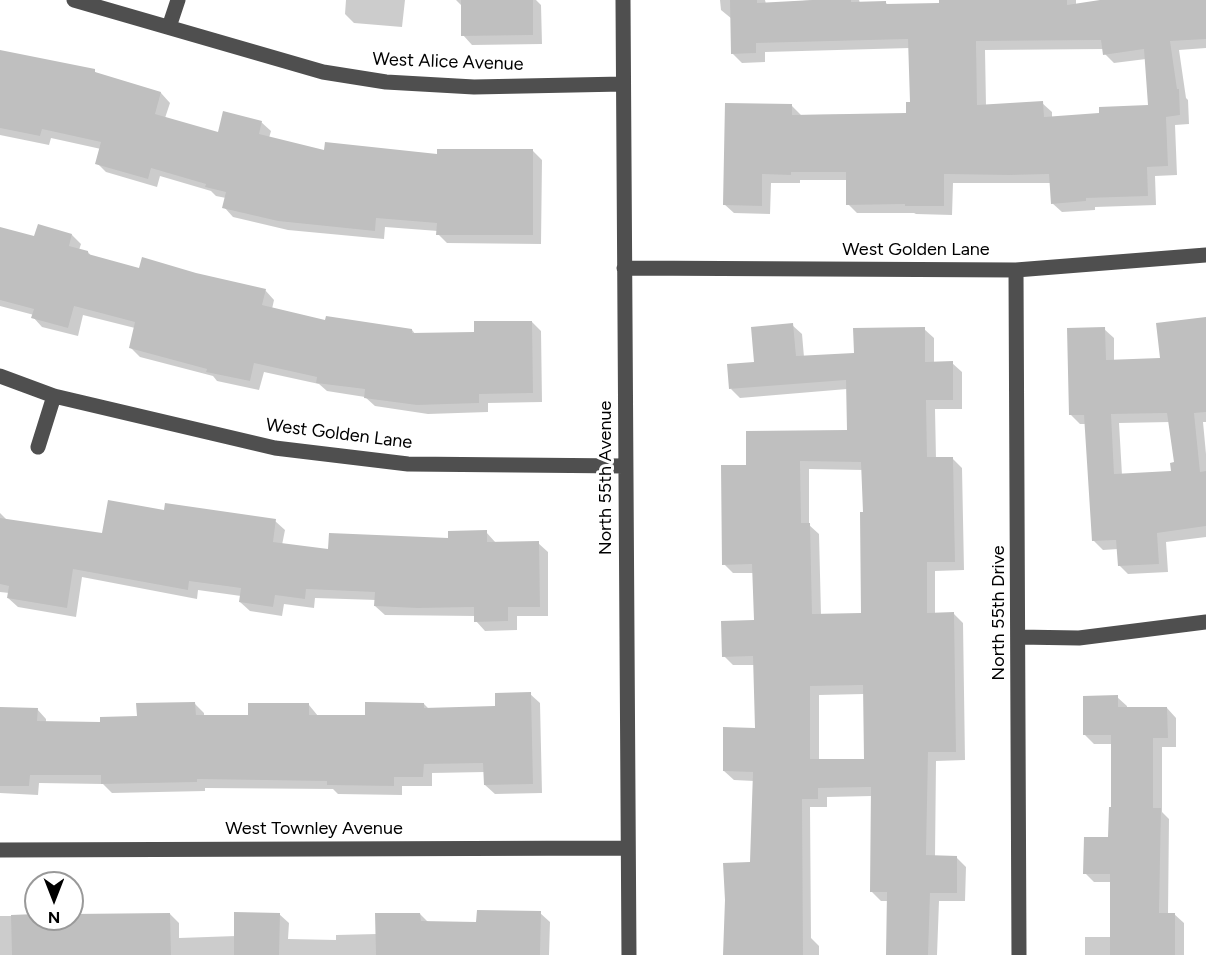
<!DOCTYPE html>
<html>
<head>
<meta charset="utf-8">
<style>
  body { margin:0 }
  #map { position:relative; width:1206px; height:955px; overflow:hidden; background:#fff; font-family:Figtree,sans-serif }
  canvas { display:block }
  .north { position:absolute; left:24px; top:871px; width:60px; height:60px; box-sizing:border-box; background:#fff; border:2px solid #999; border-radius:50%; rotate:180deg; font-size:16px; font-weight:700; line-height:24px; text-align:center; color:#000 }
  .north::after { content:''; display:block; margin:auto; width:21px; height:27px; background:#000; clip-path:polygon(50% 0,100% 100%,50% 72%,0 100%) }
</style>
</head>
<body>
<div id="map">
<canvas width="1206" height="955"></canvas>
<div class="north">N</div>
</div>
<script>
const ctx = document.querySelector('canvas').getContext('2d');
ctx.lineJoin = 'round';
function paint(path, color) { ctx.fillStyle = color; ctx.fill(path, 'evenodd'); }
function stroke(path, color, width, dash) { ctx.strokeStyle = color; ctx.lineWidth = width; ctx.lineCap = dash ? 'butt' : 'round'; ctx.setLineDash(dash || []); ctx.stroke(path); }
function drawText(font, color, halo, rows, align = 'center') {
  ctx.font = font + ' Figtree,sans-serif'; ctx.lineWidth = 6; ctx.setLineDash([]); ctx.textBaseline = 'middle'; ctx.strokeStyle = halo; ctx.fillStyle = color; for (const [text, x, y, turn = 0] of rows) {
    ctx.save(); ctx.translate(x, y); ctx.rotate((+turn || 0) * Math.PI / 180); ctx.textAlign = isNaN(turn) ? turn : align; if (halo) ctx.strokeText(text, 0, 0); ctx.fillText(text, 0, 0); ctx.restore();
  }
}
const shadow = new Path2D(`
  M346 0H405L402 27 354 23 345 14Z
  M456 0H536L541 5 542 44 472 45 463 35 462 6Z
  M720 0H765L766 4 814 0H859L860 3 885 2 888 5 941 4V0H1076V5L1111 0H1206V48L1179 50 1186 98 1188 100 1189 124 1175 125 1177 175 1155 176 1156 205 1095 207V210L1062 212 1052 203 1051 183H953L952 215 916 214 914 213H857L848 204 847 180H800V183H771L770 214 734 213 724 204 792 106 801 115 908 114 911 103 910 48 765 52V62L742 63 732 53V19L721 10ZM1104 49 1105 54 1114 63 1146 59 1149 107 1101 115 1052 118V112L1042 103 986 106 985 50Z
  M0 52 94 71 98 75 161 93 170 103 165 118 219 134 261 122 271 131 269 138 325 151 439 155 533 151 542 160 541 244 447 243 438 234V231L385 227 384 239 288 230 233 217 224 207 226 198 216 196 211 191 160 176 157 187 106 172 97 163 101 149 51 138 49 145 0 135Z
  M0 229 35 238 72 235 81 244 79 250 88 252 92 257 141 270 195 274 265 290 274 300 272 309 326 321 412 330 416 335 476 334 532 322 541 331 542 402 488 403V412L428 414 375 406 365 397 327 391 319 384 264 372 259 390 217 381 213 376 140 357 130 347 135 328 83 315 78 336 42 327 33 317 34 315 0 306Z
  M1206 318V422H1203L1206 454V537L1166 542 1168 572 1128 574 1119 565 1118 549 1103 550 1094 541 1086 424H1080L1071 415 1104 329 1114 338V361L1162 359ZM1170 422 1175 464 1173 472 1122 475 1119 423Z
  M792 325 802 334 804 357 855 354 924 329 934 338V363H952L962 372V409H935L936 459 952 458 962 468 964 570 935 571V614H954L963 623 965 760 936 761 935 857H956L966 867 965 901H939L937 955H888L889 901H881L872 892V796L827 797V807H810L811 938 819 946V955H725L751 864 754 781 734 780 724 771 757 729 755 665H733L724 656 755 621 754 573H733L724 564 748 466 849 432 847 389 740 398 731 389ZM809 469 863 470 865 513 863 615H821L819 534 809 525ZM864 694 866 761H819V695Z
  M165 512 275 521 285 530 282 545 329 551 450 540 486 532 496 543H538L548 552V616H517V630L485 631 476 621 475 616 385 615 375 606 376 600 315 598 314 608 284 604 282 616 250 611 240 602 241 596 198 590 197 599 82 577 76 617 18 607 8 598 9 593 0 592V513L8 521 103 535Z
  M530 694 540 703 542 793 495 794 485 785V772L432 773V786H402V795L338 794 333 789 205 788V791L112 793 103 784 39 783 38 795 0 793V709H37L46 719V722L101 724 138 718 195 704 204 713V716H249L309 705 318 716 366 717 424 704 429 709 497 708Z
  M1117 697 1127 706V709L1167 708 1176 718V747H1162V812L1169 819 1168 914H1174L1184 923V955H1085V937H1111V882H1094L1085 873 1110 839 1113 809V744H1094L1085 735Z
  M540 913 550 922 549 955H0V916H36V919H72V915L170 914 179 923V938L236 936 279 914 289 923 288 939 336 940V935L377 934 420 914 428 922 478 923Z`);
const building = new Path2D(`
  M461 0H533V35L461 36Z
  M730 0H757V3L813 0H851V2L886 1V4L939 3V0H1067V5L1100 0H1206V39L1170 41 1177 89H1179L1180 115 1166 117 1168 166 1147 167 1148 196 1086 198V201L1051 204 1049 174 1009 175 944 174V206H905V204L846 205V172H791V175L762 174V206L723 205 725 103 792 104V115L906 113V102H910L908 39 756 43V53L731 54ZM1101 40 1103 55 1144 49 1148 105 1099 107V113L1044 117 1043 101 977 105 976 41Z
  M0 50 95 69V72L161 92 155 114 218 132 223 111 262 121 259 134 324 150 325 142 437 154V149H533V235H436L437 223 376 218 375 231 278 221 222 208 226 192 205 187 206 184 151 168 148 179 95 164 101 142 42 129 40 136 0 128Z
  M38 224 72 234 69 246 88 251V254L139 268 142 257 196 273 266 289 262 305 325 320 326 316 412 329V333L474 332V321H532L533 393 479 394V403L417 405 364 398 365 389 316 383 317 377 254 363 250 381 206 372 207 369 129 348 135 322 74 306 68 328 31 318 34 309 0 300V227L34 236Z
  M1206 317V412L1194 413 1200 472 1206 471V526L1157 533 1159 564 1118 566 1116 540 1092 541 1084 415H1069L1067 328 1105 327 1106 360 1160 358 1156 323ZM1167 413 1174 462 1170 463 1171 471 1114 474 1111 414Z
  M793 323 796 356 854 353 853 328 925 327V362L953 361V400H926L927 457H953L955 562H927V613L954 612 956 752H928L926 855 957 856V893H930L928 955H886L887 892H870L871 787 818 788V799H802L803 955H723L725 900 723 863 750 862 753 772 723 771V727L755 728 753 656 722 657 721 621 754 620 752 564 722 565 721 465H746V431L847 430 846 380 729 389 727 364 754 362 751 327ZM800 461 861 462 863 512H860L861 613 812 614 810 523H801ZM863 685 864 759H810V686Z
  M108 500 164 510 165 503 276 519 273 542 328 549 329 533 448 538V531L487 530V542L539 541 540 607H508V621L474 622V607L417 608 374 606 375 592 306 589 305 599 275 595 273 607 239 602 241 588 189 581 188 590 73 569 67 608 7 598 9 586 0 584V518L102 533Z
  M531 692 533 784 484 785 483 763 424 764 423 777H394V786L327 785V781L197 779V782L101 784V775H30L29 786H0V707L38 708 37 721 100 722V717L137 716 136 703 195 702 196 715H248V703H309V715H365V702L424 703V708L495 706V693Z
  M1118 695V707H1167L1168 738H1153V808H1161L1159 913H1175V955H1110V874H1083L1084 837H1108L1109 807H1111V735H1083V696Z
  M477 910 541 911 540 955H376L375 913H420L421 921 476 922Z
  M234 912 280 913 279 955H234Z
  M170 913 171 955H12L11 915 36 914V919H72V914Z`);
const minor = new Path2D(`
  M74 0 323 72 386 82 474 87 623 84
  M623 0 629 955
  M169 27 178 0
  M624 268 1016 270 1206 255
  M1016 270 1019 955
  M0 376 54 396 275 448 408 464 625 466
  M38 447 54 396
  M1018 637 1079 638 1206 622
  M0 850 627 848`);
const streetNames = [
  ["West Alice Avenue",448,62,2],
  ["West Golden Lane",916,250],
  ["West Golden Lane",339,434,7],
  ["North 55th Avenue",606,478,-90],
  ["North 55th Drive",999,613,-90],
  ["West Townley Avenue",314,829]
];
paint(shadow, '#0003');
paint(building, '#bfbfbf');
stroke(minor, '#4f4f4f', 15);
drawText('18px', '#000', '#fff', streetNames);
</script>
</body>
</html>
